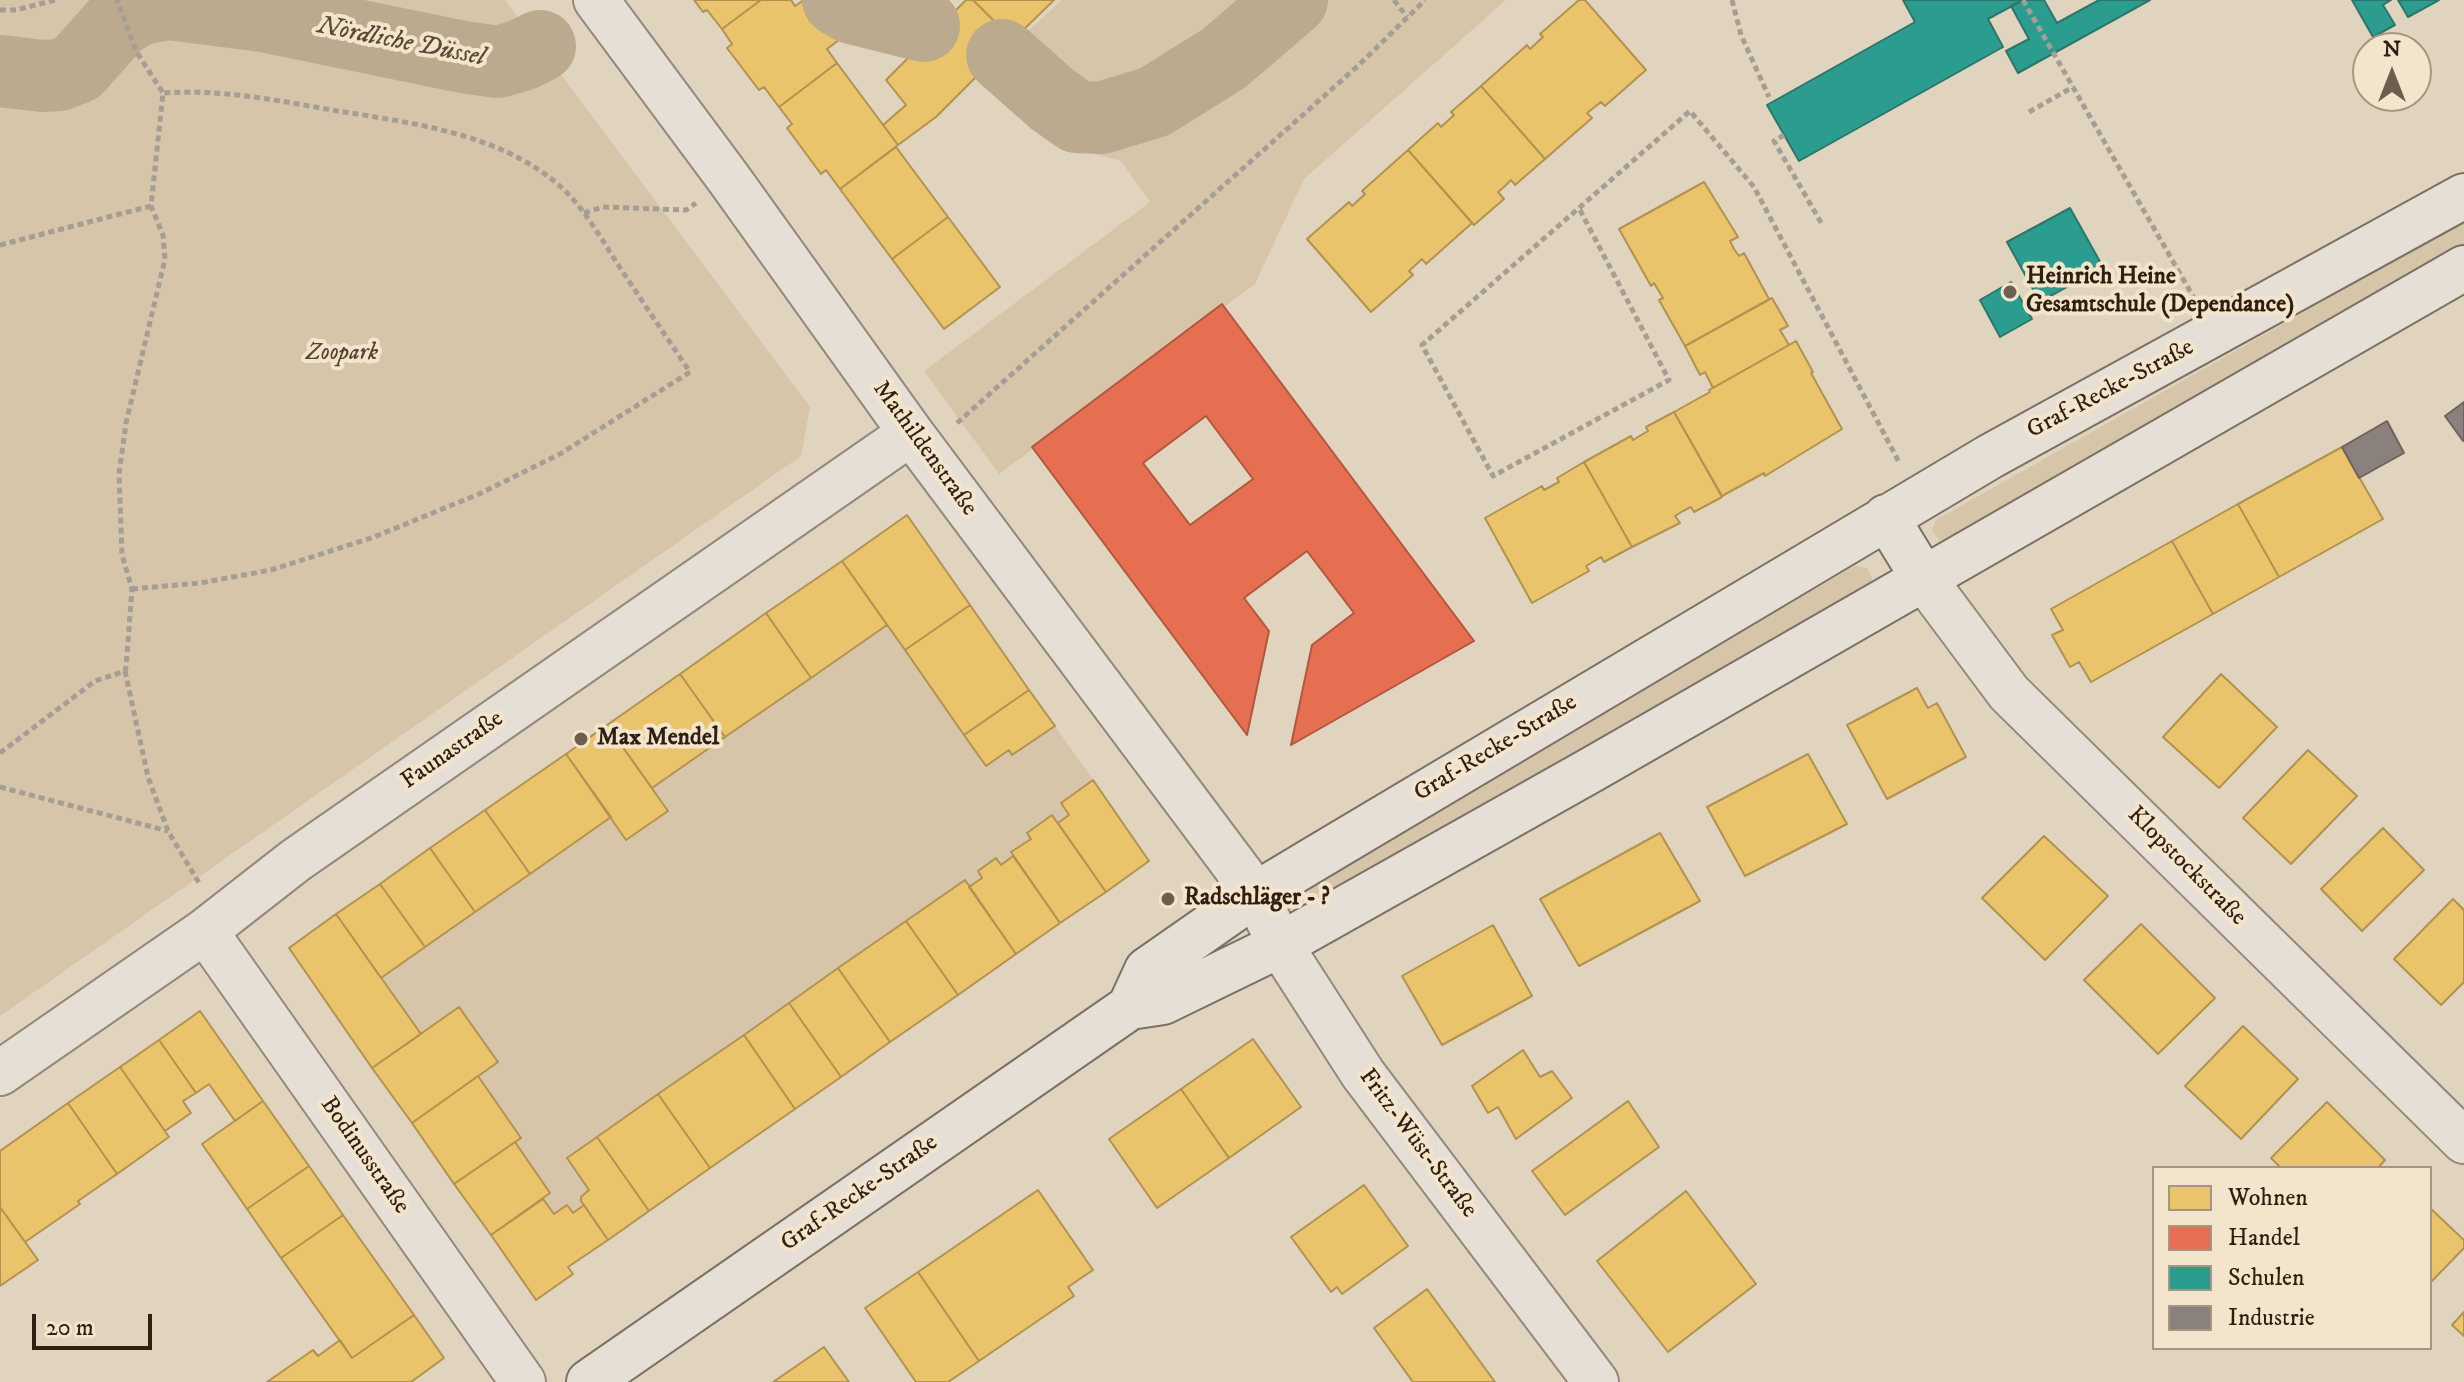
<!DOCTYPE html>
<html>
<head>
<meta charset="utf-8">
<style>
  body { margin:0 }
  #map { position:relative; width:2464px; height:1382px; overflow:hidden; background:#e0d4be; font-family:"IM FELL DW Pica",serif }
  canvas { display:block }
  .legend { position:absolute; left:2152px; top:1166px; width:280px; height:184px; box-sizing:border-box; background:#f3e5cc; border:2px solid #a59682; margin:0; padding:10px 14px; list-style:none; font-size:24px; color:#2f1f13 }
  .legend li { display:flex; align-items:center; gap:16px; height:40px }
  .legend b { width:40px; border:2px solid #a59682 }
  .north { position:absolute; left:2352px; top:32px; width:80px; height:80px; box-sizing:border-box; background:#f3e5cc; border:2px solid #a59682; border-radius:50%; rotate:0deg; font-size:22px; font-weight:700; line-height:32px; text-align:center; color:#2f1f13 }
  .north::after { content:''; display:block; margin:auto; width:28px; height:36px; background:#6d5e4f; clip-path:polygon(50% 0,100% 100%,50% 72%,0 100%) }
  .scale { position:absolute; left:32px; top:1314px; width:120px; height:36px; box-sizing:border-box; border:4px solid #2f1f13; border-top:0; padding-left:10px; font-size:24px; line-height:28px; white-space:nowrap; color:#2f1f13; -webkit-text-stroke:6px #f3e5cc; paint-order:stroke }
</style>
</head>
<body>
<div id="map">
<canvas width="2464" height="1382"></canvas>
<ul class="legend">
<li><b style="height:22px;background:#e9c46a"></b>Wohnen</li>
<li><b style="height:22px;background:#e76f51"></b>Handel</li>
<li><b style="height:22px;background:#2a9d8f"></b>Schulen</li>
<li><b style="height:22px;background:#8a817c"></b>Industrie</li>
</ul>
<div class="north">N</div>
<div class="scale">20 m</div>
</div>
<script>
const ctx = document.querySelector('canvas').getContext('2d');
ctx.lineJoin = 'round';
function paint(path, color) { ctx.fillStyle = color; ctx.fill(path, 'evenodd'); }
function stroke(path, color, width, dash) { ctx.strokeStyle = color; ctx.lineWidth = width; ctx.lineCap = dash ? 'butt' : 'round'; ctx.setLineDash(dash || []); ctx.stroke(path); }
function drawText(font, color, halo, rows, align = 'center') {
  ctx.font = font + ' "IM FELL DW Pica",serif'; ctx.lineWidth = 8; ctx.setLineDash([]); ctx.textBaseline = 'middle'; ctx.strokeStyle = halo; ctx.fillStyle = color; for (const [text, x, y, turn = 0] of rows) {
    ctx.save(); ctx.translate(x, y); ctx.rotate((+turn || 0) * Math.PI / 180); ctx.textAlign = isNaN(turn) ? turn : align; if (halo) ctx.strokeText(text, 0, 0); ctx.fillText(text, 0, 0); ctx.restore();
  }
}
const green = new Path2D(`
  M0 0H505L810 407 801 456 0 1016Z
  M1062 0H1506L1304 179 1255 284 999 474 924 371 1150 202 1121 161 1055 143 978 77Z
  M2464 222V252L1951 541 1939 540 1932 530 1936 520Z
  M1855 566 1867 568 1872 578 1870 588 1318 897 1309 894 1311 887 1505 766Z
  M887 625 987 765 1009 750 1013 755 1055 726 1093 780 1061 803 1069 815 1058 823 1052 815 1028 832 1031 839 1011 852 1013 856 1001 865 996 858 978 871 982 878 969 887 964 881 567 1158 589 1190 581 1197 584 1205 573 1213 566 1205 554 1214 543 1199 550 1193 515 1142 478 1076 498 1062 459 1007 421 1034 381 978 611 817 627 840 668 811 652 788Z`);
const homes = new Path2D(`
  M694 0H761L722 29 707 10 703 12Z
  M761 0H791L795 6 804 0H809L839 40 827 49 837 63 779 107 764 87 759 90 727 48 732 44 722 29Z
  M966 0H973L1013 40 936 117 898 145 883 125 906 105 886 80Z
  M973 0H1054L1013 40Z
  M1579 0H1585L1646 70 1605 106 1601 102 1587 113 1592 118 1545 159 1481 86 1527 45 1530 49 1543 37 1540 34Z
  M837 63 898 145 840 189 826 170 821 174 787 128 792 124 779 107Z
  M1481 86 1545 159 1515 185 1511 180 1505 186 1498 192 1504 199 1474 225 1408 150 1438 123 1441 127 1454 115 1451 112Z
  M896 147 948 217 892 259 840 189Z
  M1408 150 1472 223 1426 264 1422 259 1409 271 1413 275 1371 312 1307 239 1349 202 1352 206 1365 194 1362 191Z
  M1704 182 1738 237 1730 241 1734 249 1739 256 1744 253 1769 299 1685 346 1659 300 1663 298 1654 283 1651 286 1619 229Z
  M948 217 1000 287 944 329 892 259Z
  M1772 298 1788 326 1780 330 1789 345 1713 388 1705 372 1700 375 1685 346Z
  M1796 341 1813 372 1811 373 1842 429 1765 476 1764 473 1722 496 1674 412 1710 392 1709 390Z
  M1674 412 1722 497 1694 512 1691 507 1683 511 1675 516 1680 523 1632 547 1584 462 1631 436 1633 440 1648 431 1646 427Z
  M2342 447 2383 519 2279 577 2238 504Z
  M1584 462 1632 547 1604 562 1601 557 1586 566 1589 571 1532 603 1485 518 1542 486 1544 490 1559 482 1557 478Z
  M2238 504 2279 577 2213 614 2172 541Z
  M907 515 970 605 905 650 842 561Z
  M2172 541 2213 614 2091 682 2079 662 2070 667 2052 635 2063 630 2051 609Z
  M842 561 887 625 811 678 766 613Z
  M970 605 1029 690 964 735 905 650Z
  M766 613 811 678 725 737 680 674Z
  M680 674 725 737 652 788 607 725Z
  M2221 674 2277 727 2219 788 2163 737Z
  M1917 688 1928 708 1937 703 1966 757 1887 799 1847 725Z
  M1029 690 1055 726 1012 755 1009 750 986 766 964 735Z
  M607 725 668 811 626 840 566 754Z
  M2308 750 2357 796 2291 864 2243 818Z
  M566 754 611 817 530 874 485 810Z
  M1808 754 1847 824 1745 876 1707 807Z
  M1093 780 1149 861 1106 892 1058 823 1069 815 1061 803Z
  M485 810 530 874 475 912 430 848Z
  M1052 815 1106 892 1060 923 1011 852 1031 839 1027 833Z
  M2383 828 2424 870 2362 931 2321 889Z
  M1660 833 1700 901 1579 966 1540 899Z
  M2044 836 2108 896 2045 960 1982 898Z
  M430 848 475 912 425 947 380 884Z
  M1013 856 1060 923 1016 954 969 887 982 878 978 871 996 858 1001 865Z
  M965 880 1016 954 958 995 906 921Z
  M380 884 425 947 381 978 336 914Z
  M2453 899 2464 910V982L2441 1005 2394 959Z
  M336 914 421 1034 372 1068 289 948Z
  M906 921 958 995 890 1042 838 968Z
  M2141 924 2215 998 2158 1054 2084 980Z
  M1493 925 1532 996 1442 1045 1402 976Z
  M838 968 890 1042 841 1077 789 1003Z
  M789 1003 841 1077 795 1109 744 1035Z
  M459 1007 498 1062 412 1123 372 1068Z
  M200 1011 263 1101 235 1121 209 1084 196 1093 159 1040Z
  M2243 1026 2298 1079 2241 1139 2185 1086Z
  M744 1035 795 1109 710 1168 658 1094Z
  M1253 1039 1301 1107 1229 1158 1181 1089Z
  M159 1040 196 1093 183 1101 191 1113 165 1131 120 1067Z
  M1523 1050 1540 1077 1552 1071 1572 1098 1516 1139 1498 1107 1488 1113 1472 1086Z
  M120 1067 169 1137 117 1174 68 1103Z
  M478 1076 521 1138 454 1184 412 1123Z
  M1181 1089 1229 1158 1157 1208 1109 1139Z
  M658 1094 710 1168 649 1211 597 1137Z
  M263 1101 309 1166 247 1209 202 1144Z
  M1628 1101 1659 1147 1565 1215 1532 1171Z
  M2327 1102 2385 1160 2378 1168H2281L2271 1158Z
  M68 1103 117 1174 78 1201 80 1204 25 1242 0 1207V1151Z
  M597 1137 649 1211 608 1240 581 1201V1197L589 1190 567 1158Z
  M515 1142 550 1193 491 1235 454 1184Z
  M309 1166 343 1215 281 1258 247 1209Z
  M1364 1185 1408 1246 1342 1294 1337 1287 1331 1292 1291 1237Z
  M1038 1190 1093 1270 1068 1287 1074 1296 979 1361 918 1272Z
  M1686 1191 1756 1284 1668 1352 1597 1261Z
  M543 1199 554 1214 567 1205 573 1213 584 1205 608 1240 568 1267 573 1274 536 1300 491 1235Z
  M0 1207 38 1260 0 1286Z
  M2430 1208 2464 1240V1248L2430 1283Z
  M343 1215 414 1315 352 1358 281 1258Z
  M918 1272 979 1361 948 1382H916L865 1308Z
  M1427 1289 1495 1382H1413L1374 1328Z
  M2464 1312V1336L2452 1325Z
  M414 1315 444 1358 411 1382H267L313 1350 318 1356 340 1340 352 1358Z
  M824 1347 849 1382H773Z`);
const shops = new Path2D(`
  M1222 304 1474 641 1291 745 1312 645 1354 613 1307 551 1244 598 1269 631 1247 735 1032 447ZM1206 416 1253 479 1190 525 1143 463Z`);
const schools = new Path2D(`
  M1903 0H2023L1988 19 2003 47 1799 161 1767 105 1915 22Z
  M2023 0H2044L2057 23 2099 0H2150L2018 73 2006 51 2029 39 2011 6Z
  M2352 0H2391L2383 5 2395 25 2373 37Z
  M2398 0H2439L2408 17Z
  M2070 208 2103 267 2040 302 2007 242Z
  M2011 282 2032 319 2000 337 1980 300Z`);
const industry = new Path2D(`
  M2464 402V440L2463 441 2445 416Z
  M2387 421 2404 453 2359 478 2342 447Z`);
const river = new Path2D(`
  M838 0 852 8 924 26
  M1002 55 1053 100 1077 117 1101 118 1154 102 1223 59 1292 0
  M0 71 43 76 59 75 77 68 119 21 140 9 169 4 263 16 463 57 498 62 522 55 540 46`);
const path = new Path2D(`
  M1394 0 1407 17
  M1732 0 1741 35 1769 97
  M2023 0 2194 298
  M0 10H16L55 0
  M2029 112 2073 87
  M1784 135 1774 141 1823 226
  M1580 210 1669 380 1493 476 1422 345 1690 111 1754 187 1900 464
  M584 213 603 207 686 210 696 203
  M0 245 151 206
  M957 423 1360 64 1425 0
  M132 589 200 583 271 570 374 537 479 494 560 454 690 372C665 335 640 298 615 260 599 235 583 207 561 187 499 132 410 123 332 110 276 100 220 89 163 93
  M125 671 148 777 168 831 199 883
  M0 753 95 681 125 671 126 667 132 589 122 555 119 474 126 423 165 259 163 235 151 206 163 93 136 51 117 0
  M0 787 168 831`);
const street = new Path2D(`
  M596 0 729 179 911 433 1256 894 1280 945 1363 1074 1596 1382
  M1924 579 2009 693 2464 1141
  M205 931 523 1382
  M0 1073 205 931 296 860 911 433`);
const secondary = new Path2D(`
  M1886 517 1924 579
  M1130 1007 1147 970 1256 894 1316 858 1991 456 2464 196
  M589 1382 1130 1007 1163 1002 1280 945 1591 770 2464 268`);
const markers = [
  [2010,292,8,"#6d5e4f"],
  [581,739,8,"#6d5e4f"],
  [1168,899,8,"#6d5e4f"]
];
const poiNames = [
  ["Heinrich Heine",2026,278],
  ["Gesamtschule (Dependance)",2026,306],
  ["Max Mendel",597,739],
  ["Radschläger - ?",1184,899]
];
const parkNames = [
  ["Zoopark",342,354]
];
const streetNames = [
  ["Graf-Recke-Straße",2111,390,-28],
  ["Mathildenstraße",924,449,54],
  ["Graf-Recke-Straße",1496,749,-31],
  ["Faunastraße",453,751,-35],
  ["Klopstockstraße",2186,867,45],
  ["Fritz-Wüst-Straße",1417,1144,53],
  ["Bodinusstraße",364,1156,55],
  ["Graf-Recke-Straße",860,1194,-35]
];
const waterNames = [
  ["Nördliche Düssel",401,43,11]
];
paint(green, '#d6c5a8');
paint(homes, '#e9c46a');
stroke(homes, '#b19250', 2);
paint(shops, '#e76f51');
stroke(shops, '#b0573e', 2);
paint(schools, '#2a9d8f');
stroke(schools, '#2c776a', 2);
paint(industry, '#8a817c');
stroke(industry, '#6f645c', 2);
stroke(river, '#bcaa8f', 72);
stroke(street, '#92897c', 48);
stroke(secondary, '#7a7165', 48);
stroke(path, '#a49e94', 5, [6, 4]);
stroke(street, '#e5dfd5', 44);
stroke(secondary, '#e5dfd5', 44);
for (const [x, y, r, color] of markers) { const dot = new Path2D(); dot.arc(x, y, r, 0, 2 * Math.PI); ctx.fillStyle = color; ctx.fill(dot); stroke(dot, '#f3e5cc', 3); }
drawText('bold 24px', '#2f1f13', '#f3e5cc', poiNames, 'left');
drawText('italic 24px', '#564534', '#f3e5cc', parkNames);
drawText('24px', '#2f1f13', '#f3e5cc', streetNames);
drawText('italic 26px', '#5b4937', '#f3e5cc', waterNames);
</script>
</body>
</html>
